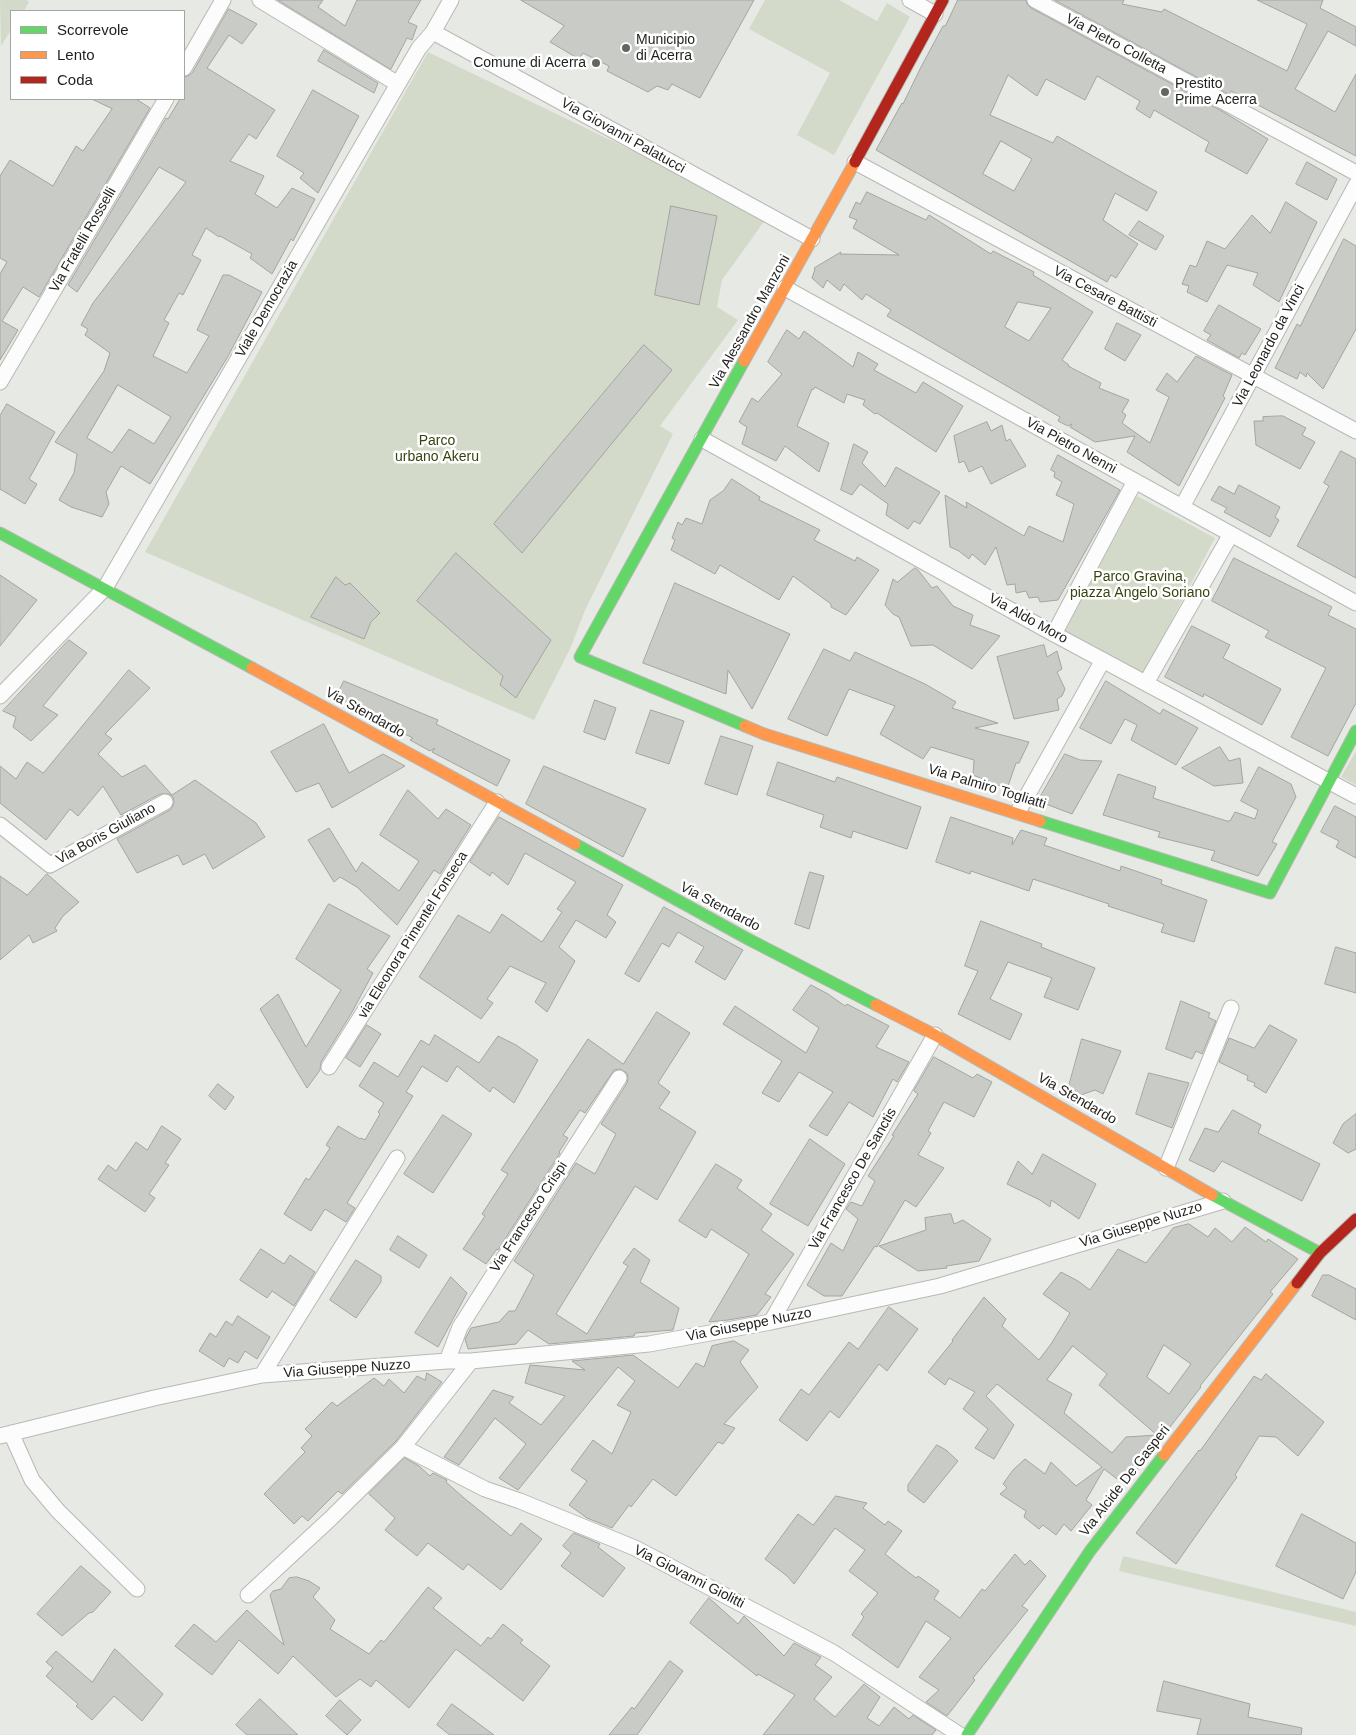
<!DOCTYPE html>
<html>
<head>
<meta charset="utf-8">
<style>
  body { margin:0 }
  #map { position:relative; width:1356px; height:1735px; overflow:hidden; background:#e7e9e4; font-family:Arial,sans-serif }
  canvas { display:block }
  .legend { position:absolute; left:10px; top:10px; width:175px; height:90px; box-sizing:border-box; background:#fff; border:1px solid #a5a6a4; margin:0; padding:6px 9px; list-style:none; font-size:15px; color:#1f201c }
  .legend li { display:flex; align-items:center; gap:10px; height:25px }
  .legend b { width:25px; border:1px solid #a5a6a4 }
</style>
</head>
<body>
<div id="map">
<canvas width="1356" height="1735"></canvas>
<ul class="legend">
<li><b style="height:6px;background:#63d668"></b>Scorrevole</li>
<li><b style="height:6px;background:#ff974d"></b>Lento</li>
<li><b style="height:6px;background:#b3261e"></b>Coda</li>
</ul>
</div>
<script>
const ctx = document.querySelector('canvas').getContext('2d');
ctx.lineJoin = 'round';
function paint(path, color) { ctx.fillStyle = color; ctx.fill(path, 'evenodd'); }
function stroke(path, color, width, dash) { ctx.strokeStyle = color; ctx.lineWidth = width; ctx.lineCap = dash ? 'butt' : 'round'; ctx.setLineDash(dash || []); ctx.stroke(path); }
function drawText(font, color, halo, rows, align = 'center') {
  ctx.font = font + ' Arial,sans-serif'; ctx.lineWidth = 5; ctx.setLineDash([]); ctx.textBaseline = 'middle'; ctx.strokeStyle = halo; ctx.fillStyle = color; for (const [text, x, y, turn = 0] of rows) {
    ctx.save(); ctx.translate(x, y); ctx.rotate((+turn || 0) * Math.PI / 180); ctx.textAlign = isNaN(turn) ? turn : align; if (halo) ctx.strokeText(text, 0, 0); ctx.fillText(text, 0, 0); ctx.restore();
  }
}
const green = new Path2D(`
  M0 0H26L29 2 24 11H11V30L1 46Z
  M765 0H839L877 21 887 3 910 17 834 155 797 135 830 73 749 29Z
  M428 52 768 216 722 280 717 307 738 320 660 426 673 434 585 610 570 649 534 720 145 552Z
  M1137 496 1215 538 1143 675 1064 633Z
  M1356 751V785L1341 777Z
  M1123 1556 1356 1612V1626L1119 1571Z`);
const building = new Path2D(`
  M278 0H323L318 7 345 26 357 0H421L408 22 417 26 412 40 407 38 391 69Z
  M521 0H754L700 98 672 84 668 90 657 86 648 92 607 71 609 66 583 53 579 59 550 42 564 26Z
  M958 0H1026L1027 4 1031 8 1220 110 1268 139 1247 174 1205 151 1209 142 1154 110 1150 118 1136 109 1140 101 1097 76 1085 100 1046 79 1037 96 1008 75 990 115 1053 143 1057 136 1157 192 1147 211 1115 193 1103 220 1138 244 1116 278 1111 275 1107 282 876 150 902 103 903 104 921 67 943 26H945ZM1001 141 1032 159 1014 191 983 174Z
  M1055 0H1124L1122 4 1162 12 1164 9 1287 71 1307 24 1257 0H1323L1320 8 1356 27V46L1328 31 1295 89 1335 112 1356 74V156L1231 91 1229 94Z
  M229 9 257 24 242 44 229 35 207 68 275 110 256 139 249 134 230 161 264 176 255 194 277 208 292 188 315 199 293 241 291 239 272 274 250 258 252 254 220 236 219 237 206 228 192 255 201 260 183 295 179 293 164 320 169 323 153 356 187 373 209 336 197 330 223 275H229L262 292 227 358 150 484 121 466 106 492 109 504 102 517 71 507 59 500 74 473 77 454 55 442 104 371 110 353 85 335 88 329 81 325 93 303 186 182 159 167 77 292 68 285 166 118 168 119 180 99H184V77L188 76 192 73ZM118 385 171 417 154 444 129 429 112 453 87 438Z
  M324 50 378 83 374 93 318 61Z
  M313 90 359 116 318 193 300 178 304 173 277 156Z
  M92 99H136L150 108 39 297 23 287 2 321 18 330 0 360V274L7 262 0 258V176L10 160 53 186 76 146 83 151 112 109Z
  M1307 162 1337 179 1327 200 1296 184Z
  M867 192 926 220 929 215 991 254 993 251 1034 272 1033 275 1093 312 1062 360 1069 365 1068 366 1101 383 1099 388 1129 400 1122 412 1126 415 1122 423 1150 443 1169 397 1156 390 1167 373 1177 382 1196 356 1232 375 1223 396 1225 398 1179 486 1127 452 1135 436 1095 442 1070 427 1072 424 1068 426 1058 421 1060 417 887 316 891 310 866 294 862 300 844 284 840 291 827 280 823 288 812 278 815 269 814 268 841 252 840 254 899 255 853 228 857 220 849 217 856 202 860 204ZM1018 302 1051 308 1029 341 1005 327Z
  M1286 202 1317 222 1279 302 1253 285 1258 273 1227 265 1207 302 1187 292 1189 286 1182 284 1190 265 1196 267 1207 241 1225 249 1252 215 1270 233Z
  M671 206 717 216 699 305 655 295Z
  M1139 221 1164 236 1156 250 1129 235Z
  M1344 239 1356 246V329L1323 389 1307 373 1306 377 1300 372 1297 379 1275 368 1297 324 1300 326Z
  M1219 305 1261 329 1245 355 1242 353 1239 358 1207 340 1211 335 1204 331Z
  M1117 323 1141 335 1125 361 1105 349Z
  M787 330 799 339 804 331 853 367 858 352 878 364 874 370 916 393 923 382 963 406 936 452 877 413 875 414 863 405 865 400 847 394 844 403 815 387 813 390 812 389 797 426 829 443 819 472 785 446 776 461 742 444 747 427 739 422 752 398 758 402 782 374 768 362Z
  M644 345 672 370 522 553 494 524Z
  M7 404 55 432 29 479 37 484 25 504 0 489V416Z
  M1283 416 1306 428 1302 435 1315 442 1300 469 1256 445 1254 421H1263V417Z
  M987 422 991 431 1002 425 1006 441 1010 439 1026 466 991 484 982 466 969 472 964 461 959 463 954 436Z
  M854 444 868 452 862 463 885 487 896 467 940 492 920 524 914 521 908 529 886 515 888 504 860 484 852 495 841 490Z
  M1341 451 1356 459V578L1297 546 1329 486 1324 483Z
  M1058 455 1120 490 1058 600 1040 602 1038 597 1029 598 1026 591 1016 593 1015 584 1007 585 996 547 985 565 972 554 969 559 959 551 950 547 945 495 967 508 966 502 1024 536 1029 526 1063 542 1074 504 1056 495 1062 482 1054 477 1055 472 1051 470Z
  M732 479 760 497 759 500 820 530 814 540 855 561 857 557 879 570 846 615 831 607V604L793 576 779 600 720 565 715 574 671 550 675 540 672 538 678 522 682 525 686 518 702 524 710 500 723 491Z
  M1239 485 1280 507 1275 517 1279 520 1270 537 1224 512 1227 508 1211 500 1219 486 1234 494Z
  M456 553 551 640 516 698 500 685 503 676 417 601Z
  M1234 558 1332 607 1328 615 1356 629V703L1328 756 1291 737 1326 668 1265 637 1269 631 1212 601Z
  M915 568 918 570 932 588 937 586 953 606 973 615 970 625 1000 636 972 669 933 645 911 646 899 617 893 614 885 605 893 579 897 582Z
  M0 575 37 600 0 646Z
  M336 577 345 585 350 583 380 613 371 622 364 639 311 617Z
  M675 583 790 634 752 709 728 670 726 694 643 663Z
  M1192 626 1230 645 1223 658 1281 689 1262 725 1204 694 1203 697 1165 677Z
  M69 640 87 653 43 706 58 715 31 741 13 727 16 717 3 711Z
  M1044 645 1047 657 1057 651 1062 669 1057 672 1065 689 1062 696 1057 699 1059 710 1014 719 997 657Z
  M824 649 850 661 855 652 925 684 956 702 952 708 998 723 975 728 1029 742 1019 763H1016L1007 789 973 775 974 760 931 747 923 759 880 734 895 706 849 689 827 736 788 719Z
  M129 670 150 688 105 734 112 739 98 754 122 777 145 765 172 795 195 780 256 823 265 837 213 869 205 854 183 865 178 855 137 873 117 839 170 810 173 806 174 802 173 797 169 794H160L121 815 103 786 78 816 70 809 46 840 0 803V766L16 779 27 762 43 773Z
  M344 681 438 720 436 724 510 760 497 786 432 752 435 748 430 751 410 740 413 738 335 700Z
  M1106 681 1160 714 1163 709 1198 728 1176 765 1131 740 1137 725 1125 719 1111 744 1080 728Z
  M595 700 616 708 605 740 584 732Z
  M651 710 684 721 669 764 636 753Z
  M324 724 349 773 383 754 405 766 332 808 319 783 296 792 271 752Z
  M721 736 753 746 737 795 705 784Z
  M1220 747 1229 761 1240 758 1243 783 1214 786 1182 768Z
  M1065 754 1080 760 1102 761 1072 814 1038 801Z
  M778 762 835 782 837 777 921 807 907 849 853 831 851 838 820 827 824 815 767 795Z
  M544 766 646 809 623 857 526 804Z
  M1259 767 1291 784 1296 797 1272 842 1277 844 1258 876 1211 860 1215 851 1158 837 1160 832 1103 815 1118 774 1156 787 1153 798 1227 821H1230L1235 812 1255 819 1258 810 1241 801Z
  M408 790 438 819 446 809 471 825 440 874 434 870 397 925 357 887 340 877 334 882 308 840 329 828 356 872 362 862 399 891 419 861 380 835Z
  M1335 806 1356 817V858L1336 847 1339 841 1321 832Z
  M499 817 623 885 607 915 616 922 606 938 576 920 559 947 575 961 547 1012 535 1002 546 983 510 966 487 999 493 1003 481 1019 419 977 458 915 490 933 502 914 542 942 562 912 557 909 576 882 525 853 508 885 492 872 490 876 470 862Z
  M951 817 1013 838 1012 845 1021 830 1047 838 1044 845 1120 871 1121 866 1162 880 1161 884 1207 900 1194 942 1161 932 1164 924 1108 906 1109 904 1033 879 1029 891 971 871 970 874 936 862Z
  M810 872 824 876 809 929 795 924Z
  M47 874 79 902 63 916 55 928 57 931 33 943 29 935 0 960V876L27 895Z
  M329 904 390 936 367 969 373 973 351 1014 321 1062 320 1070 307 1088 260 1009 278 994 306 1047 341 990 296 959Z
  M664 907 743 950 725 980 695 962 704 947 678 932 669 947 662 943 639 982 625 974Z
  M981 921 1042 944 1041 947 1095 968 1078 1010 1044 997 1052 978 1008 962 990 999 1022 1014 1010 1040 958 1014 978 971 965 966Z
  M1336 947 1356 953V993L1325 984Z
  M811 985 828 994 845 1006 847 1004 889 1026 876 1047 909 1062 897 1082 893 1079 873 1117 849 1102 827 1136 809 1126 833 1092 799 1072 779 1102 762 1093 782 1061 723 1024 735 1006 806 1053 819 1028 793 1010Z
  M1181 1001 1210 1013 1208 1017 1216 1021 1202 1054 1196 1051 1192 1059 1166 1049Z
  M657 1012 690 1033 658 1083 670 1092 659 1108 696 1132 657 1200 635 1186 556 1314 587 1334 628 1266 623 1263 634 1248 650 1260 640 1282 679 1308 673 1330 635 1333 634 1336 549 1344 528 1330 516 1344 468 1349 465 1339 471 1328 499 1322 509 1311H515L534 1275 514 1261 576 1163 595 1174 616 1134 601 1124 627 1083 628 1078 627 1073 620 1069 614 1070 585 1113 580 1110 563 1135 568 1138 559 1152 560 1153 498 1250 497 1249 486 1264 463 1249 485 1216 482 1214 508 1174 501 1170 588 1039 623 1064Z
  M367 1025 381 1034 360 1067 346 1058Z
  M1270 1025 1297 1040 1266 1093 1254 1086 1255 1083 1247 1080 1248 1076 1219 1062 1229 1038 1254 1048Z
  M435 1035 479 1063 498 1036 516 1045 538 1060 514 1103 493 1087 490 1092 457 1066 447 1082 422 1066 406 1092 413 1096 347 1203 355 1208 346 1222 325 1209 311 1231 284 1214 306 1178 309 1180 330 1148 326 1145 338 1126 360 1139 361 1138 365 1140 380 1114 378 1112 384 1103 359 1086 374 1062 398 1077 421 1040 429 1045Z
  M1082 1039 1121 1051 1103 1094 1095 1090 1081 1095 1069 1086Z
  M934 1057 973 1078 977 1074 992 1082 974 1117 944 1102 928 1131 931 1133 918 1155 944 1168 916 1207 905 1200 877 1247 875 1246 842 1296H824L807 1285 831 1243 843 1251 858 1219 846 1209 851 1202 862 1206 875 1181 868 1176 894 1136 892 1135 918 1094 914 1091Z
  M1149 1073 1189 1083 1172 1128 1136 1114Z
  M218 1084 234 1097 225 1110 209 1096Z
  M1233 1110 1261 1125 1258 1133 1320 1164 1302 1201 1222 1161 1214 1172 1189 1160 1205 1128 1218 1132Z
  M1356 1114V1149L1348 1153 1333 1143 1343 1124Z
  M443 1115 472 1134 433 1193 404 1174Z
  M162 1126 181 1139 165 1163 169 1165 149 1194 155 1198 145 1212 98 1179 108 1165 116 1171 136 1142 147 1150Z
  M810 1139 845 1164 808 1226 770 1204Z
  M1043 1154 1096 1184 1079 1219 1051 1200 1050 1207 1040 1200 1007 1184 1018 1161 1032 1174Z
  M716 1164 742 1180 737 1188 772 1214 761 1230 794 1254 765 1294 771 1297 757 1315 728 1320 709 1322 749 1254 711 1229 706 1238 679 1221Z
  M951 1214 954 1224 963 1220 991 1239 979 1261 946 1266 947 1268 918 1271 879 1246 926 1230 925 1218Z
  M1189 1224 1208 1237 1215 1228 1232 1242 1245 1227 1266 1242 1268 1239 1298 1259 1270 1292 1273 1294 1200 1386 1201 1387 1125 1485 1104 1469 1086 1500 1092 1505 1071 1531 1064 1524 1056 1535 1043 1525 1039 1529 1024 1517 1026 1511 1000 1494 1007 1488 1003 1484 1013 1470 1025 1459 1045 1474 1051 1462 1076 1486 1102 1467 997 1384 986 1396 1014 1425 994 1459 975 1448 988 1429 963 1409 975 1392 949 1378 945 1385 928 1372 953 1341 952 1340 984 1297 1006 1319 1002 1326 1039 1360 1051 1344 1070 1313 1043 1294 1061 1272 1078 1281 1090 1290 1118 1249 1146 1263 1173 1228ZM1164 1345 1191 1364 1169 1394 1147 1377ZM1073 1346 1107 1374 1099 1385 1157 1435 1126 1437 1112 1453 1064 1413 1072 1394 1047 1380Z
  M398 1236 427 1255 419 1268 390 1250Z
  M261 1249 284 1264 290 1255 315 1272 294 1306 272 1291 267 1298 240 1280Z
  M356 1260 381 1276V1282L356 1318 330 1300Z
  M1323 1275H1329L1356 1289V1320L1312 1296Z
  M451 1277 467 1293 438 1347 415 1333Z
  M889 1307 918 1329 887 1371 879 1364 839 1418 830 1411 807 1441 779 1420 801 1389 809 1395 849 1342 858 1349Z
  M238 1316 270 1337 257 1359 245 1351 238 1363 229 1358 224 1367 199 1351 210 1333 216 1337 226 1321 232 1325Z
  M734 1341 749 1350 740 1362 758 1387 724 1424 735 1428 723 1444 718 1442 676 1496 653 1479 631 1507 629 1505 612 1528 587 1518 569 1505 587 1481 571 1470 593 1440 612 1454 631 1412 617 1405 635 1381 618 1367 518 1490 499 1478 526 1444 495 1418 459 1465 444 1457 493 1390 514 1397 509 1403 541 1425 565 1396 525 1383 530 1365 585 1370 572 1361 633 1355 678 1388 696 1363 704 1367 712 1346Z
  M427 1373 442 1382 396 1441 342 1494 338 1491 308 1521 302 1516 294 1524 264 1494 305 1452 301 1448 312 1436 305 1429 332 1402 337 1406 374 1378 384 1386 389 1379 404 1393 417 1376 425 1380Z
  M1266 1374 1324 1422 1298 1456 1276 1437 1259 1436 1235 1475 1237 1477 1176 1564 1136 1533 1199 1450 1200 1451 1254 1376 1261 1380Z
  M937 1445 946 1450 958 1461 924 1503 908 1491V1485Z
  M405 1458 419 1466 430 1476 433 1473 447 1480 446 1482 464 1498 511 1536 521 1523 542 1539 501 1590 468 1564 463 1570 428 1543 417 1556 385 1530 395 1518 369 1494Z
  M836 1496 867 1503 863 1508 885 1525 888 1521 902 1531 885 1554 916 1578 918 1576 939 1591 934 1599 960 1618 982 1589 985 1591 1015 1554 1025 1565 1030 1560 1046 1576 1022 1606 1028 1610 973 1678 975 1680 947 1716 926 1702 939 1690 919 1677 951 1638 926 1621 898 1668 852 1635 864 1617 861 1614 878 1593 849 1571 865 1550 835 1528 794 1584 787 1576 765 1559 798 1514 813 1525Z
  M1302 1514 1356 1543V1572L1343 1599 1276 1566Z
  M574 1533 600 1544 598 1547 625 1568 603 1597 561 1566 571 1553 563 1546Z
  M81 1566 111 1592 93 1612 89 1613 62 1636 37 1614Z
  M297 1577 309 1581 320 1588 313 1597 335 1620 330 1629 369 1654 381 1640 384 1642 428 1587 442 1598 433 1608 481 1646 488 1637 491 1639 503 1624 523 1640 520 1643 550 1666 523 1701 456 1649 409 1708 376 1680 371 1687 360 1679 336 1697 293 1656 278 1674 239 1640 212 1675 175 1646 194 1624 216 1642 247 1610 284 1645 270 1595 273 1591 281 1589 289 1578Z
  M709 1598 738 1624 744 1616 784 1656 794 1643 821 1657 815 1665 832 1677 814 1699 835 1717 864 1684 880 1697 867 1718 879 1726 894 1707 909 1719 913 1715 936 1730 932 1735H763L795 1695 758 1674 757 1676 690 1623Z
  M115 1649 163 1694 142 1721 114 1696 92 1720 76 1706 78 1704 46 1676 53 1668 46 1662 56 1651 92 1682Z
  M670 1661 683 1671 637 1735H609L632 1707 634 1709Z
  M1164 1681 1250 1704 1248 1717 1302 1728 1301 1735H1197L1201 1719 1157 1711Z
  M260 1699 298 1735H247L236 1725Z
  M340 1700 361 1720 347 1735 326 1716Z
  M452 1704 494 1735H450L437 1725Z`);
const street = new Path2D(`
  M260 0 398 84
  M910 0 935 14
  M1035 0 1356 173
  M433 32 812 239
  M184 68 223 0
  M855 162 1356 431
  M785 288 1356 603
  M0 382 166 99
  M702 439 1054 634 1356 796
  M1182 507 1356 185
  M1054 634 1135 481
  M1146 683 1231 534
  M0 696 105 588 398 84 419 48 433 32 451 0
  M1018 812 1103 660
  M0 825 50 865 165 802
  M329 1067 497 802
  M1166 1168 1231 1008
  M771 1322 935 1035
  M447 1361 460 1327 619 1078
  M471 1361 403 1447 485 1489 520 1501 635 1548 834 1653 960 1735
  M262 1375 397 1158
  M11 1433 32 1480 58 1511 137 1589
  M0 1436 154 1398 262 1375 447 1361H471L649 1344 771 1322 940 1286 1223 1201
  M248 1595 330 1519 403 1447`);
const fast = new Path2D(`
  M744 361 580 657 745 726
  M0 533 252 668
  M1040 821 1270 893 1356 731
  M575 844 748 939 876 1005
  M1212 1195 1320 1253
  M967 1735 1090 1551 1164 1455`);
const slow = new Path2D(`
  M744 361 855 162
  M252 668 575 844
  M745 726 764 734 1040 821
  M876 1005 935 1035 1212 1195
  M1164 1455 1297 1283`);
const jam = new Path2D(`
  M855 162 943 0
  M1297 1283 1320 1253 1356 1219`);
const markers = [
  [626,48,5,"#656662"],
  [596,63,5,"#656662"],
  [1165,92,5,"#656662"]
];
const poiNames = [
  ["Municipio",636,40],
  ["di Acerra",636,56],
  ["Comune di Acerra",586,63,"right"],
  ["Prestito",1175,84],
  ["Prime Acerra",1175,100]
];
const streetNames = [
  ["Via Pietro Colletta",1116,44,28],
  ["Via Giovanni Palatucci",623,136,29],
  ["Via Fratelli Rosselli",83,240,-60],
  ["Via Cesare Battisti",1105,297,28],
  ["Viale Democrazia",267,309,-60],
  ["Via Alessandro Manzoni",750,322,-61],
  ["Via Leonardo da Vinci",1269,346,-62],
  ["Via Pietro Nenni",1071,446,29],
  ["Via Aldo Moro",1028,619,29],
  ["Via Stendardo",365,713,29],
  ["Via Palmiro Togliatti",987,787,17],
  ["Via Boris Giuliano",106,834,-29],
  ["Via Stendardo",720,907,28],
  ["via Eleonora Pimentel Fonseca",413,935,-58],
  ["Via Stendardo",1077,1099,30],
  ["Via Francesco De Sanctis",853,1179,-60],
  ["Via Francesco Crispi",529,1217,-57],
  ["Via Giuseppe Nuzzo",1141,1225,-17],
  ["Via Giuseppe Nuzzo",749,1325,-11],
  ["Via Giuseppe Nuzzo",347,1369,-4],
  ["Via Alcide De Gasperi",1125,1481,-52],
  ["Via Giovanni Giolitti",689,1577,27]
];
const parkNames = [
  ["Parco",437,441],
  ["urbano Akeru",437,457],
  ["Parco Gravina,",1140,577],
  ["piazza Angelo Soriano",1140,593]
];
paint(green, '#d4dac9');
paint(building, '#c9cbc7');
stroke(building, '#a3a5a1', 1);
stroke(street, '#b8b9b5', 17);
stroke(fast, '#b8b9b5', 13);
stroke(slow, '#b8b9b5', 13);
stroke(jam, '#b8b9b5', 13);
stroke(street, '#fbfcfb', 15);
stroke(fast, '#63d668', 11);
stroke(slow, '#ff974d', 11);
stroke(jam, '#b3261e', 11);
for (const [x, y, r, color] of markers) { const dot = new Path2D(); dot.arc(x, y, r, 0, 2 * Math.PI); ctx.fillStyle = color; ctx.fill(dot); stroke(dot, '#fff', 2); }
drawText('14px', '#1f201c', '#fff', poiNames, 'left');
drawText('14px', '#1f201c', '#fff', streetNames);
drawText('14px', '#36450e', '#fff', parkNames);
</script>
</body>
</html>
